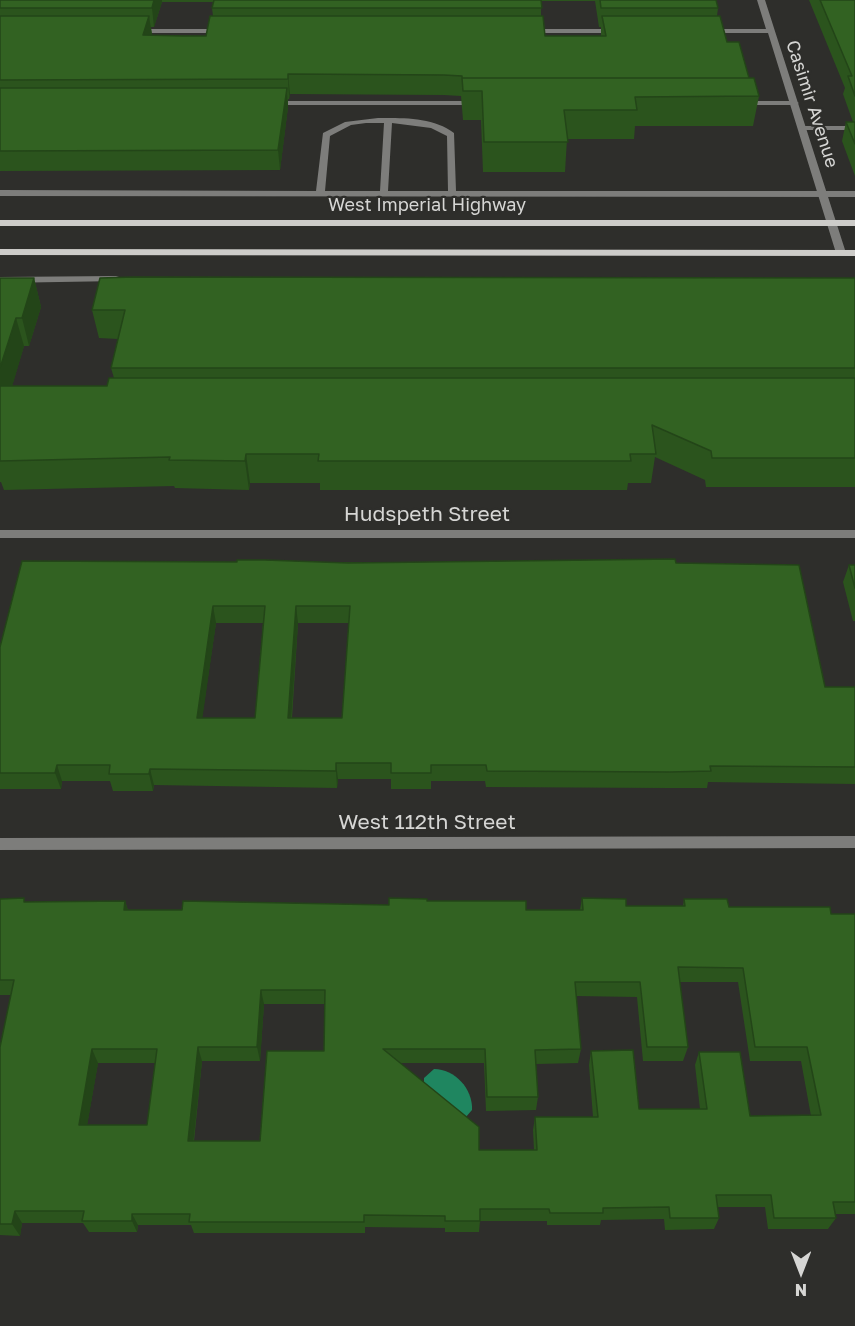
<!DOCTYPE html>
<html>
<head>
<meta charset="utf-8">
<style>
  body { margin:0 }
  #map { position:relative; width:855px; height:1326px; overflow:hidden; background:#2e2e2b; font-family:"Golos Text",sans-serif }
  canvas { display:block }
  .north { position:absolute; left:771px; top:1242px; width:60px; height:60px; -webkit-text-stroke:4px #2e2e2b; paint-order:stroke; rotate:180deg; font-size:16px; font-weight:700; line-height:24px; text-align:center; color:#d6d6d4 }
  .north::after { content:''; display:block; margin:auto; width:21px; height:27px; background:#d6d6d4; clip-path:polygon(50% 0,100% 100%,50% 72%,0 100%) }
</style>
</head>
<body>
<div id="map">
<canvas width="855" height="1326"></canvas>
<div class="north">N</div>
</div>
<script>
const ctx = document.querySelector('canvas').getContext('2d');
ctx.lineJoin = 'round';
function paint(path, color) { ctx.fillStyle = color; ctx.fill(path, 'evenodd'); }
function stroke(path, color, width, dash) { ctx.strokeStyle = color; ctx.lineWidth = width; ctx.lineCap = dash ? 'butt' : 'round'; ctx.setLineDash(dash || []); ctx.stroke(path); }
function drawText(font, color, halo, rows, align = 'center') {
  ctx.font = font + ' "Golos Text",sans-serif'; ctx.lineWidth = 4.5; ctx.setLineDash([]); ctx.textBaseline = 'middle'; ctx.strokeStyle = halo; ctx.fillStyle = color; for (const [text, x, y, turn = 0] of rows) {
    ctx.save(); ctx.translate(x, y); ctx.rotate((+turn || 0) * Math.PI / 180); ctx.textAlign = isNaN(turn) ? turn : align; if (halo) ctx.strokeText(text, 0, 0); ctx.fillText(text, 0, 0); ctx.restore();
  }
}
const water = new Path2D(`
  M434 1069C455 1069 473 1089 472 1110L465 1118 424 1086V1078Z`);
const lane = new Path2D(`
  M268 101H476L480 103 476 105H271L267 103Z
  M739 101H795L799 103 795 105H739Z
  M378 118C403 118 433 117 454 133L456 191H855V197L0 196V190L316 191 323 133 345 122ZM366 123H384L380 191H325L330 136 351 125ZM392 123 431 128 447 136 448 191H388Z
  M800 126H855V130H803L799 128Z
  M116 276 119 277V281L0 283V277Z`);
const street = new Path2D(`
  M757 0H765L846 253 844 255H838L836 253 768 33H709L705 31 709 29H766Z
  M133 29H224L228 31 224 33H136L132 31Z
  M526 29H617L621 31 617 33H529L525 31Z
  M0 530H855V538H0Z
  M855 836V848L0 850V838Z`);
const primary = new Path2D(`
  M0 220H855V226H0Z
  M0 249 855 250V256L0 255Z`);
const wall = new Path2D(`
  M0 0H716L718 8 717 16 727 42 749 78 759 96 753 126H635L634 139H567L565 172H483L481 120H463L461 96 444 95 290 94 289 99H288V107L280 170 0 171ZM541 1H595L599 27H601V36H545L541 16ZM162 2H213L212 8 213 16 206 36 152 35 151 27H154Z
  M809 0H855V176L842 141 846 122H853L843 94 845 88Z
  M0 278H34L41 307 29 346H24L12 386H107L114 378 111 368 118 339 99 338 92 310 855 278V487H706L705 480 655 457 651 483H628L627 490H320V483H250L249 490 175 488 174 486 4 490 1 482H0Z
  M237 562 676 563 825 687H855V784L708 782 707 788H666L486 787 485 781H431V789H391V779H338L337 788 154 785 153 791H113L110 781H62L61 789H0V647ZM216 623H263L255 718H202ZM298 623H349L342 718H292Z
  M849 565H855V621H853L843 582Z
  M582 898 626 906H683L684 899 729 907 831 914H855V1214H835L836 1218 828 1229H768L765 1207H718L719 1218 714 1229 665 1230 664 1219 601 1220 600 1225H547V1221H480L479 1232H445V1228L365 1227V1233H194L191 1225H138L137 1232H89L83 1223H22L20 1236 0 1235V1047L11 995H0V899L26 902 125 901 128 910H182L389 905 427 901 526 910H580ZM680 982H738L750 1061H801L811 1116H750L699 1052 695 1065 700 1109H639L591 1051 589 1065 593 1117H535L533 1130 534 1150H479L400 1063H484L486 1111 536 1110 538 1097 536 1064 578 1063 581 1049 576 996 637 997 643 1061H683L688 1047ZM264 1004H325L324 1051 260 1141H194L202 1061H260ZM98 1063H155L147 1125H87Z`);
const shadedWall = new Path2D(`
  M154 0H162V2L154 27 152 8Z
  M149 16 152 35H143Z
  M288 74 290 94 289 99 288 79Z
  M287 88 288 107 280 170 278 150Z
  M34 278 41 307 29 346 22 318Z
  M16 318 24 346 9 397 0 405V368Z
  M246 454 250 483 249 490 245 461Z
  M213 606 216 623 200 735 197 718Z
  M296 606 298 623 290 735 288 718Z
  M336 763 338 779 337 788 336 771Z
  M57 765 62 781 61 789 55 773Z
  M150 769 154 785 153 791 149 774Z
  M125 901 130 916 124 910Z
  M261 990 264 1004 260 1061 257 1047Z
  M198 1047 202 1061 192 1154 188 1141Z
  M92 1049 98 1063 85 1138 79 1125Z
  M15 1211 22 1223 20 1236 12 1224Z
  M132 1214 138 1225 137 1232 132 1221Z`);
const building = new Path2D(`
  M0 0H154L152 8H0Z
  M214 0H541L542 8H212Z
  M600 0H716L718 8H601Z
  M820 0H855V96L848 76H852Z
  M0 16H149L143 35 183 36H206L210 16H543L545 36H606L602 16H720L727 42H739L749 78H462V79V76L444 75 288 74V79L0 80Z
  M462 78H754L759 96 635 97 637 110H564L568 142H484L482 91H463Z
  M0 88H287L278 150 0 151Z
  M846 122H855V144Z
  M134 277 855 278V368H111L125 310H92L100 278Z
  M0 278H34L22 318H16L0 368Z
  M109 378H855V458H712L711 451 652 425 656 454H630L631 461H318L319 454H246L245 461 169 460 170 457 0 461V386H107Z
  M675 559 676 563 799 565 825 687H855V767L710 766 711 771 670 772 487 771 486 765H431V773H391V763H336V771L150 769 149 774H109L110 765H57L55 773H0V647L22 561 237 562V560H265L348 563ZM213 606H265L255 718H197ZM296 606H350L342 718H288Z
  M849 565H855V588Z
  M24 898V902L125 901 124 910H182L183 901 389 905V898L427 899V901H526V910H583L582 898 626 899V906H685L684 899H727L729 907H830L831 914H855V1202H833L836 1218H774L771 1195H716L719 1218H670L669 1207 603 1208V1213H550L549 1209H480V1221H445V1216L364 1215V1222H189L190 1214H132V1221H82L84 1211H15L12 1224H0V1047L14 980H0V899ZM678 967 743 968 755 1047H807L821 1115 750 1116 740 1052H699L707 1109H639L633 1050 591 1051 598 1117H535L537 1150H479V1127L383 1049H485L487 1097H538L535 1050 581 1049 575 982H640L647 1047H688ZM261 990H325L324 1051H267L260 1141H188L198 1047H257ZM92 1049H157L147 1125H79Z`);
const farStreetnames = [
  ["Casimir Avenue",812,104,72],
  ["West Imperial Highway",427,205]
];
const streetNames = [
  ["Hudspeth Street",427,514],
  ["West 112th Street",427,822]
];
paint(water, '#1f8660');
paint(lane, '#7d7d7b');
paint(street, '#7d7d7b');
paint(primary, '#cdccc9');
paint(wall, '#2b541d');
paint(shadedWall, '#234518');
paint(building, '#326222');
stroke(building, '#234518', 1.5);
drawText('18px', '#d6d6d4', '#2e2e2b', farStreetnames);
drawText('21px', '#d6d6d4', '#2e2e2b', streetNames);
</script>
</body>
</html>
